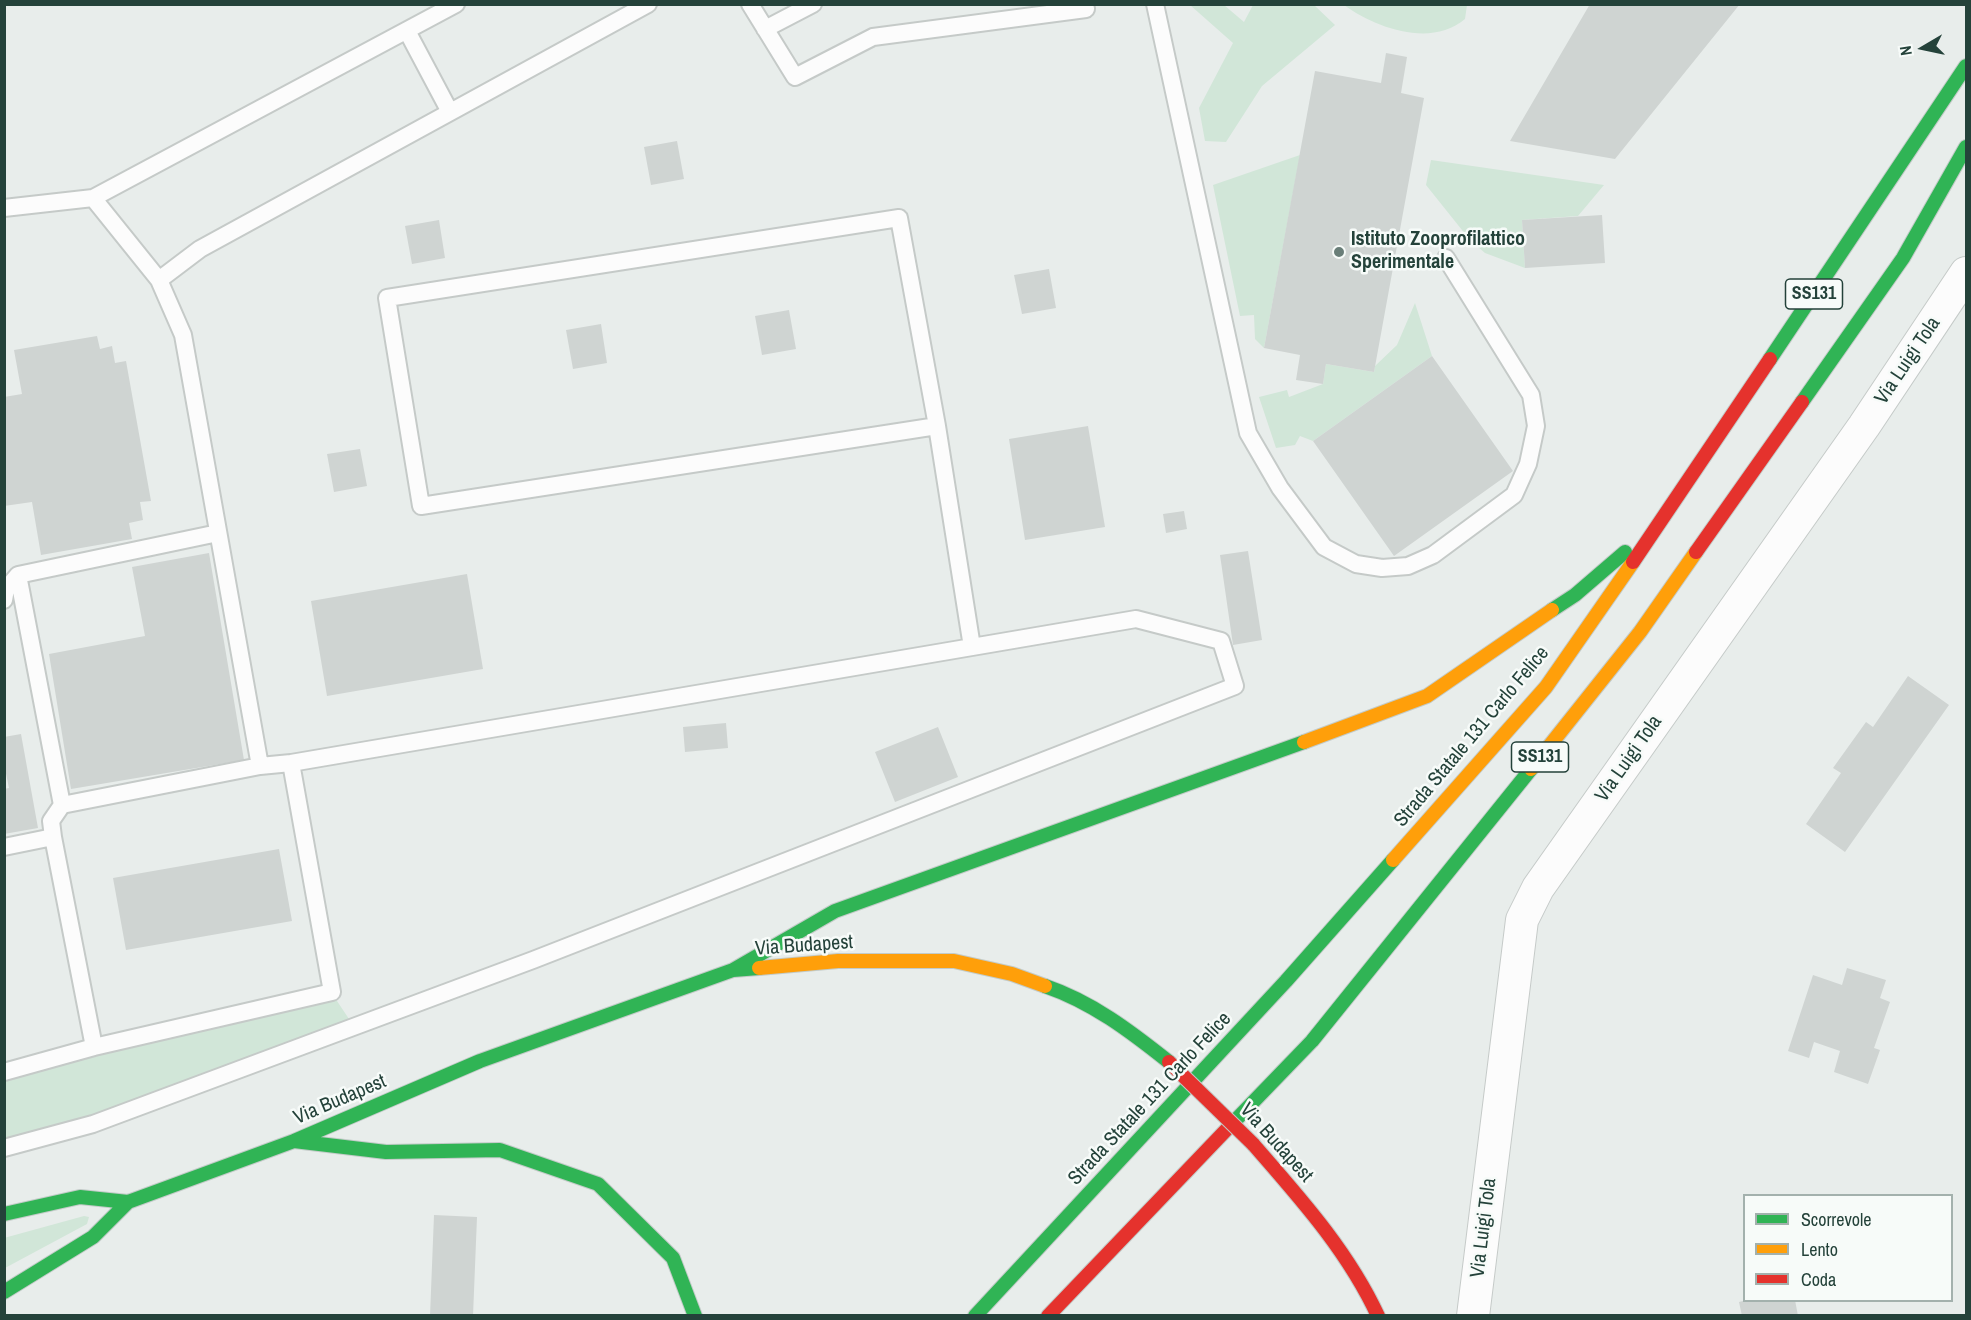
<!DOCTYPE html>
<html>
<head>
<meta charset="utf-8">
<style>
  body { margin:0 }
  #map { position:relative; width:1971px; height:1320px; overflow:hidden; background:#e8edeb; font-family:"Archivo Narrow",sans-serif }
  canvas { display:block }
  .frame { position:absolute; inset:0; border:6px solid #24423a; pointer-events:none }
  .legend { position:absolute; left:1743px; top:1194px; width:210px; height:108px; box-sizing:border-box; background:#f7fbf9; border:2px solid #a3b1ad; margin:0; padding:8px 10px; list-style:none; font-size:18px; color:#24423a }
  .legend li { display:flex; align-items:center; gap:12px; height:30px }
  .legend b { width:30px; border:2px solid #a3b1ad }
  .north { position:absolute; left:1893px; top:18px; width:60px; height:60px; -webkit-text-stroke:4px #f7fbf9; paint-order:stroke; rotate:261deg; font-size:16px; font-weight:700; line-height:24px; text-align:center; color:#24423a }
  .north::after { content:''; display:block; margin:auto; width:21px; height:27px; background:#24423a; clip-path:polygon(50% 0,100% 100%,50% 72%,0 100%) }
</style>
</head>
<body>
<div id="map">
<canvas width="1971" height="1320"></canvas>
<div class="frame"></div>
<ul class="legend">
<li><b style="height:8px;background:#30b455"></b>Scorrevole</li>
<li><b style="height:8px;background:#ff9f0a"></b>Lento</li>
<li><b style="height:8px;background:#e5322d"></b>Coda</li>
</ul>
<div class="north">N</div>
</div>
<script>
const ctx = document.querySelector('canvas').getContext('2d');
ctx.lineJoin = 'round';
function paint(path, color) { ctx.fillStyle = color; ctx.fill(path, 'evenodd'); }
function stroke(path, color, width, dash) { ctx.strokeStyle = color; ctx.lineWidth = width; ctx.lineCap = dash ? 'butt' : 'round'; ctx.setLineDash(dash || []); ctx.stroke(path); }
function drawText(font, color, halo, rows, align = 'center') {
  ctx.font = font + ' "Archivo Narrow",sans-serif'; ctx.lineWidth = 5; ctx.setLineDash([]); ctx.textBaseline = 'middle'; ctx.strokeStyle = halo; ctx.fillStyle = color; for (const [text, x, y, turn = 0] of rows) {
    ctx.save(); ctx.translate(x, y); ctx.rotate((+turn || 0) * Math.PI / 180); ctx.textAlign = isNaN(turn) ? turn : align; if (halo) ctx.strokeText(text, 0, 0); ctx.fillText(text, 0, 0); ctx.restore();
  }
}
const green = new Path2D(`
  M1190 5H1224L1244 22 1253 5H1314L1335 25 1262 86 1226 142 1205 141 1199 108 1233 43Z
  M1344 5H1467L1465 19C1431 48 1376 28 1344 5Z
  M1300 155 1264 348 1255 339 1254 315 1240 316 1213 185Z
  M1431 160 1604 185 1578 216 1522 220 1525 268 1485 253 1470 240 1426 185Z
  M1415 303 1432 356 1313 441 1300 436 1295 445 1276 448 1259 397 1287 390 1289 397 1323 384 1326 364 1374 372 1375 366 1397 345Z
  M333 995 351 1022 96 1117 5 1142V1076Z
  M84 1216 89 1217 87 1224 5 1268 4 1238Z`);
const building = new Path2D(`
  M1590 4H1740L1615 159 1510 141Z
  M1386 53 1407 57 1401 93 1424 98 1374 372 1326 364 1323 384 1296 380 1300 355 1264 348 1315 71 1381 83Z
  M677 141 684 179 651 185 644 147Z
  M1602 215 1605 263 1525 268 1522 220Z
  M439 220 445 258 412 264 405 226Z
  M1049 269 1056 308 1022 314 1014 275Z
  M789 310 796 349 762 355 755 316Z
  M601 324 607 363 573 369 566 330Z
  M97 336 100 349 112 346 115 363 126 361 151 501 140 502 143 520 129 523 132 539 41 555 32 502 4 506V397L22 394 14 350Z
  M1432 356 1513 471 1394 556 1313 441Z
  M1088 426 1105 527 1025 540 1009 439Z
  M360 449 367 486 334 492 327 454Z
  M1184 511 1187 529 1166 533 1163 514Z
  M1248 551 1262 640 1233 645 1220 555Z
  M209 553 244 760 71 789 49 654 145 636 132 567Z
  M467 574 483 669 327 696 311 601Z
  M1908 676 1949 705 1845 852 1806 824 1841 773 1833 768 1866 722 1873 727Z
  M726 723 728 748 685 752 683 727Z
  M938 727 958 777 895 802 875 752Z
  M21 734 38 828 4 834V789L9 788 4 764V737Z
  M279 849 292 921 126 950 113 878Z
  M1847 968 1886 980 1880 998 1890 1002 1874 1048 1880 1050 1868 1084 1834 1072 1840 1051 1814 1042 1809 1058 1788 1051 1813 975 1842 985Z
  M434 1215 477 1217 473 1316H430Z
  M1747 1300H1795L1798 1316H1742L1739 1302Z`);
const lane = new Path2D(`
  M750 4 795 77 873 37 1086 9 1085 4
  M1155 4 1248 433 1280 488 1324 547 1356 564 1382 568 1408 566 1433 555 1514 495 1528 464 1536 426 1531 395 1446 258
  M765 29 813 4
  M407 31 450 112
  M4 208 93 198 456 4
  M159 280 200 249 648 4
  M18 575 62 805
  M4 600 6 589 18 575 218 533
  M260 766 291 763
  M53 837 51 821 62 805 260 766 183 335 159 280 93 198
  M4 847 53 837 94 1047
  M4 1072 94 1047 332 992 291 763 972 647 937 426 899 218 387 298 421 506 937 426
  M4 1148 93 1124 533 960 1235 686 1221 641 1136 619 972 647`);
const street = new Path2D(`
  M1473 1316 1522 920 1538 888 1864 426 1966 273`);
const fast = new Path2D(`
  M1770 359 1966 66
  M1802 402 1903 258 1966 147
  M1552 610 1575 595 1625 552
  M733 970 835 911 1304 742
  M1045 986C1092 1002 1130 1031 1169 1062
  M1228 1128 1312 1041 1531 769
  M294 1141 386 1152 500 1150 598 1184 673 1258 695 1316
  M4 1214 80 1197 128 1202
  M4 1292 93 1237 128 1202 294 1141 480 1061 733 970 759 968
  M975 1316 1286 981 1393 860`);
const slow = new Path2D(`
  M1304 742 1427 696 1552 610
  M1531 769 1640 632 1696 552
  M1393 860 1546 687 1633 562
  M759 968 838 961H954L1012 974 1045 986`);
const jam = new Path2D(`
  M1696 552 1802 402
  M1633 562 1770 359
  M1253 1144C1300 1198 1348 1251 1378 1316
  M1048 1316 1228 1128`);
const jamBridge = new Path2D(`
  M1169 1062 1253 1144`);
const markers = [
  [1339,252,6,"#697e78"]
];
const shields = [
  [1814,294,57],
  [1540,757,57]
];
const shieldNames = [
  ["SS131",1814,294],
  ["SS131",1540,757]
];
const poiNames = [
  ["Istituto Zooprofilattico",1351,240],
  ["Sperimentale",1351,263]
];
const streetNames = [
  ["Via Luigi Tola",1908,361,-56],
  ["Strada Statale 131 Carlo Felice",1472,737,-50],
  ["Via Luigi Tola",1629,759,-55],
  ["Via Budapest",804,946,-4],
  ["Strada Statale 131 Carlo Felice",1150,1099,-47],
  ["Via Budapest",340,1100,-23],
  ["Via Budapest",1276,1143,48],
  ["Via Luigi Tola",1484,1228,-83]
];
paint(green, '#d1e6d8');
paint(building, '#cfd4d2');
stroke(lane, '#c5cac8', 20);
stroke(street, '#c5cac8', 34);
stroke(fast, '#c3cbc8', 16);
stroke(slow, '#c3cbc8', 16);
stroke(jam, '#c3cbc8', 16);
stroke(lane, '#fcfcfc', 16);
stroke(street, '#fcfcfc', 32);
stroke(fast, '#30b455', 14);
stroke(slow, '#ff9f0a', 14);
stroke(jam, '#e5322d', 14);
stroke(jamBridge, '#c3cbc8', 16, []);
stroke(jamBridge, '#e5322d', 14);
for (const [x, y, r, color] of markers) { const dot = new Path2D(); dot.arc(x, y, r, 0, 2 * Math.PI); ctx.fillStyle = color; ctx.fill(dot); stroke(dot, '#f7fbf9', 2); }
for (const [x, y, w] of shields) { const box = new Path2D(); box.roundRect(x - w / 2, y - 15, w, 30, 4.5); ctx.fillStyle = '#f7fbf9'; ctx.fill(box); stroke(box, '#24423a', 1.5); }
drawText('bold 18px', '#24423a', null, shieldNames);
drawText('bold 20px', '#24423a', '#f7fbf9', poiNames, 'left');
drawText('20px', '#24423a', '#f7fbf9', streetNames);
</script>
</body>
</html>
